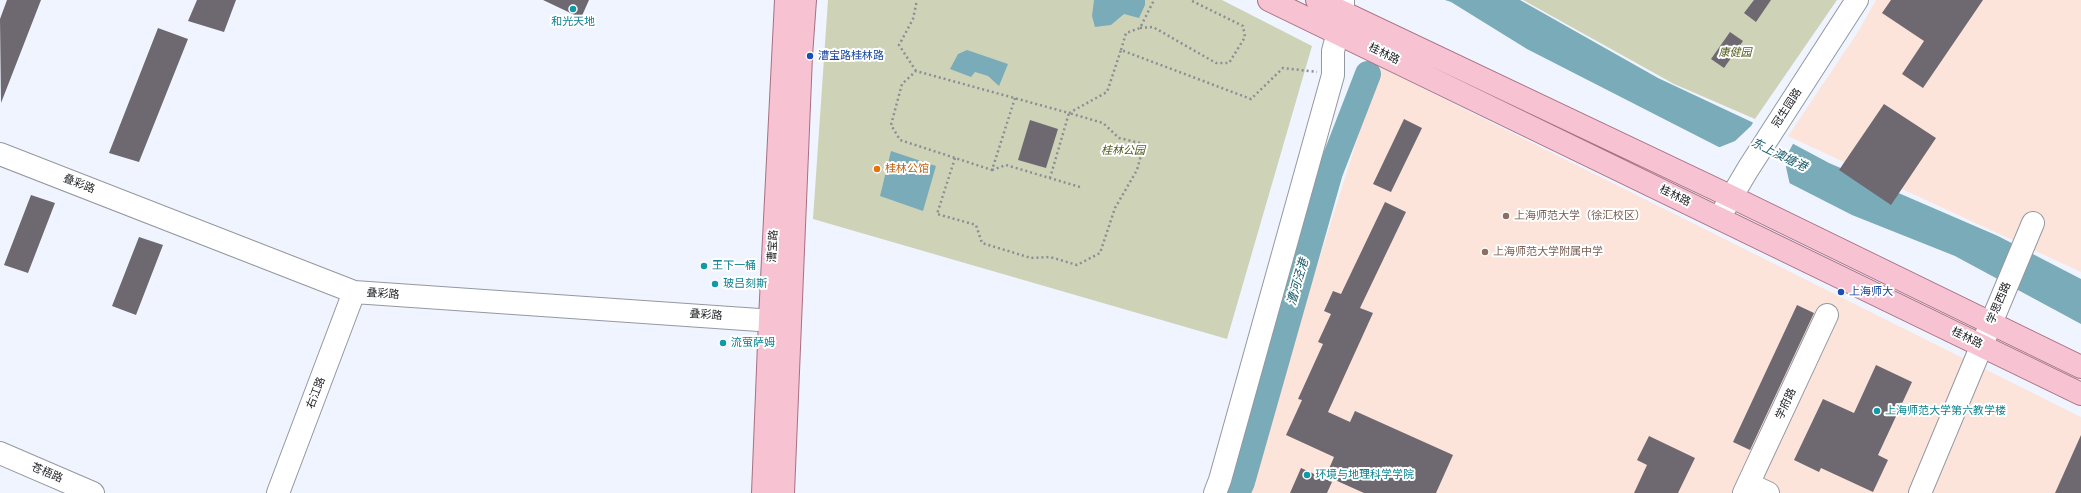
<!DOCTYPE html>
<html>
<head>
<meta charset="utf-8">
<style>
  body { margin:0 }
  canvas { display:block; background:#eff4fe }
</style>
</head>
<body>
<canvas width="2081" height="493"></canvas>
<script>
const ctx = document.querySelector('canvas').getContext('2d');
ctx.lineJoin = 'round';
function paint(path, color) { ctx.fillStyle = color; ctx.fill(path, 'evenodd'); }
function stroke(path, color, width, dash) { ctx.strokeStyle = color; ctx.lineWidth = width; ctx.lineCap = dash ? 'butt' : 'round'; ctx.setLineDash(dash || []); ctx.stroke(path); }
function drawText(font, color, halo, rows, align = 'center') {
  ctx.font = font + ' "IBM Plex Serif","Noto Sans SC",serif'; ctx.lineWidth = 4; ctx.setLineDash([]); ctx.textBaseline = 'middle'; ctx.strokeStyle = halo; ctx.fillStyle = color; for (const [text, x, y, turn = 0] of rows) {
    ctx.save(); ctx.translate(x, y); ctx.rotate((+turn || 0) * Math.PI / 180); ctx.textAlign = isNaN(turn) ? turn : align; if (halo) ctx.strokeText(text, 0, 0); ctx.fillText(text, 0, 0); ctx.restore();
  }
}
const education = new Path2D(`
  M1876 0H2081V272L1788 136 1858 32Z
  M1380 67 2081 417V493H1245Z`);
const green = new Path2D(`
  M828 0H1222L1312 46 1227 339 813 219Z
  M1523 0H1837L1755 119 1674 84Z`);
const water = new Path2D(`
  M1094 0H1145V5L1139 18 1124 14 1111 25 1095 27 1092 16Z
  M1445 0H1520L1658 78 1756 124 1829 163 1998 236 2081 279V324L1955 256 1852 215 1660 117 1527 49 1451 2Z
  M967 50 1008 64 999 86 988 76 975 72 971 77 950 69 958 54Z
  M891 151 936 166 923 211 880 196Z`);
const pier = new Path2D(`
  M1754 121 1794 142 1787 155 1786 167 1790 185 1715 147H1720L1735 141 1751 126Z`);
const river = new Path2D(`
  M1237 493 1242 482 1330 172 1368 74`);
const building = new Path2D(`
  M7 0H41L1 103 0 19Z
  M197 0H236L224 32 188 21Z
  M543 0H589L581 18Z
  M1754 0H1771L1756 22 1744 13Z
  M1891 0H1983L1923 88 1902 74 1924 41 1882 13Z
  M158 28 188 39 139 162 109 153Z
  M1730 32 1743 41 1724 68 1711 59Z
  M1884 104 1936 138 1891 205 1839 170Z
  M1404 119 1422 128 1391 192 1373 184Z
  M1030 120 1058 129 1046 168 1018 160Z
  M31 195 55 203 28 273 4 265Z
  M1385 202 1406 212 1360 308 1373 313 1328 412 1350 422 1355 411 1453 455 1436 493H1364L1326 476 1334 457 1286 435 1302 400 1298 399 1323 344 1318 342 1331 314 1324 311 1333 291 1341 294Z
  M139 237 163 245 136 315 112 306Z
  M1797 305 1814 313 1750 450 1733 442Z
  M1876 365 1912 382 1878 455 1888 460 1873 492 1821 468 1819 472 1794 460 1823 399 1854 413Z
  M2081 435V493H2055Z
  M1649 436 1695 458 1678 493H1634L1647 465 1637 460Z
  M1301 468 1332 482 1327 493H1290Z`);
const path = new Path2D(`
  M1140 28 1153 27 1216 63H1229L1245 37 1243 26 1190 0
  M1121 50 1126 33 1140 28 1154 0
  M916 71 899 45 913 19 917 0
  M1015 98 992 170 900 140 891 125 902 84 916 71 1069 113 1107 92 1121 50 1251 99 1283 68 1317 72
  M955 158 937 214 976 225 982 243 1031 258 1050 257 1077 265 1100 253 1115 208 1137 170 1144 144 1119 138 1103 123 1069 113 1050 178
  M992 170 1006 165 1080 187`);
const minor = new Path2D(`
  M0 154 354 292 788 322
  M1719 218 1748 169 1857 0
  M0 453 93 493
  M1749 484 1768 493
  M278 493 354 292
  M1215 493 1220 480 1333 75V51L1343 13V0
  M1744 493 1827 315
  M1920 493 2033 223`);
const major = new Path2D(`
  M1269 0 2081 394
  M1317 0 1732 197 2081 367
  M763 493 770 319 786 0
  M783 493 801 56 805 0`);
const markers = [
  [573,9,4,"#0f9aa8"],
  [810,56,4,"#1a4fb4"],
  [877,169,4,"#e8710a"],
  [1506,216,4,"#8d6e63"],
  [1485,252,4,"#8d6e63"],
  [704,266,4,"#0f9aa8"],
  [715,284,4,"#0f9aa8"],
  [1841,292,4,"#1a4fb4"],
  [723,343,4,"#0f9aa8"],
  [1877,411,4,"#0f9aa8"],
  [1307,475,4,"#0f9aa8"]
];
const cultureNames = [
  ["和光天地",573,22,"center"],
  ["王下一桶",712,266],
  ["玻吕刻斯",723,284],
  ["流萤萨姆",731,343],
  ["上海师范大学第六教学楼",1885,411],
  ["环境与地理科学学院",1315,475]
];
const parkNames = [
  ["康健园",1735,53],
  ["桂林公园",1123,151]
];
const streetNames = [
  ["桂林路",1384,54,26],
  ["冠生园路",1787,108,-57],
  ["叠彩路",79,184,21],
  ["桂林路",1675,196,26],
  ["漕宝路",773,246,-87],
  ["叠彩路",383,294,4],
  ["学思西路",1999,303,-67],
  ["叠彩路",706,315,4],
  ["桂林路",1967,338,26],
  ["右江路",316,393,-69],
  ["学府路",1786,404,-65],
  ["苍梧路",47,473,23]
];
const transitNames = [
  ["漕宝路桂林路",818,56],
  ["上海师大",1849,292]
];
const foodNames = [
  ["桂林公馆",885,169]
];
const educationNames = [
  ["上海师范大学（徐汇校区）",1514,216],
  ["上海师范大学附属中学",1493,252]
];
const waterNames = [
  ["东上澳塘港",1779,155,26],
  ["漕河泾港",1298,282,-74]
];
paint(education, '#fde4da');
paint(green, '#ced3b8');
paint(water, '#7aabb9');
paint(pier, '#eff4fe');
stroke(river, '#7aabb9', 26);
paint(building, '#6e6970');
stroke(minor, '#9498a1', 24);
stroke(major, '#a87082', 24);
stroke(path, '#8a8e95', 2.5, [2, 3]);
stroke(minor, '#fff', 22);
stroke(major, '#f7c2d2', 22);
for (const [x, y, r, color] of markers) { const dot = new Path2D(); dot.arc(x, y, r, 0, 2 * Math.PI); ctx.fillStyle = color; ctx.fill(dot); stroke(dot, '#fff', 1.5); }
drawText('11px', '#0d838f', '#fff', cultureNames, 'left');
drawText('italic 11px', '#535b1c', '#fff', parkNames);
drawText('11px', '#212326', '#fff', streetNames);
drawText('11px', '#164399', '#fff', transitNames, 'left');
drawText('11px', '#c56008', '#fff', foodNames, 'left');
drawText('11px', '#785e54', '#fff', educationNames, 'left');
drawText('italic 12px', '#175a69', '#fff', waterNames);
</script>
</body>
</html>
